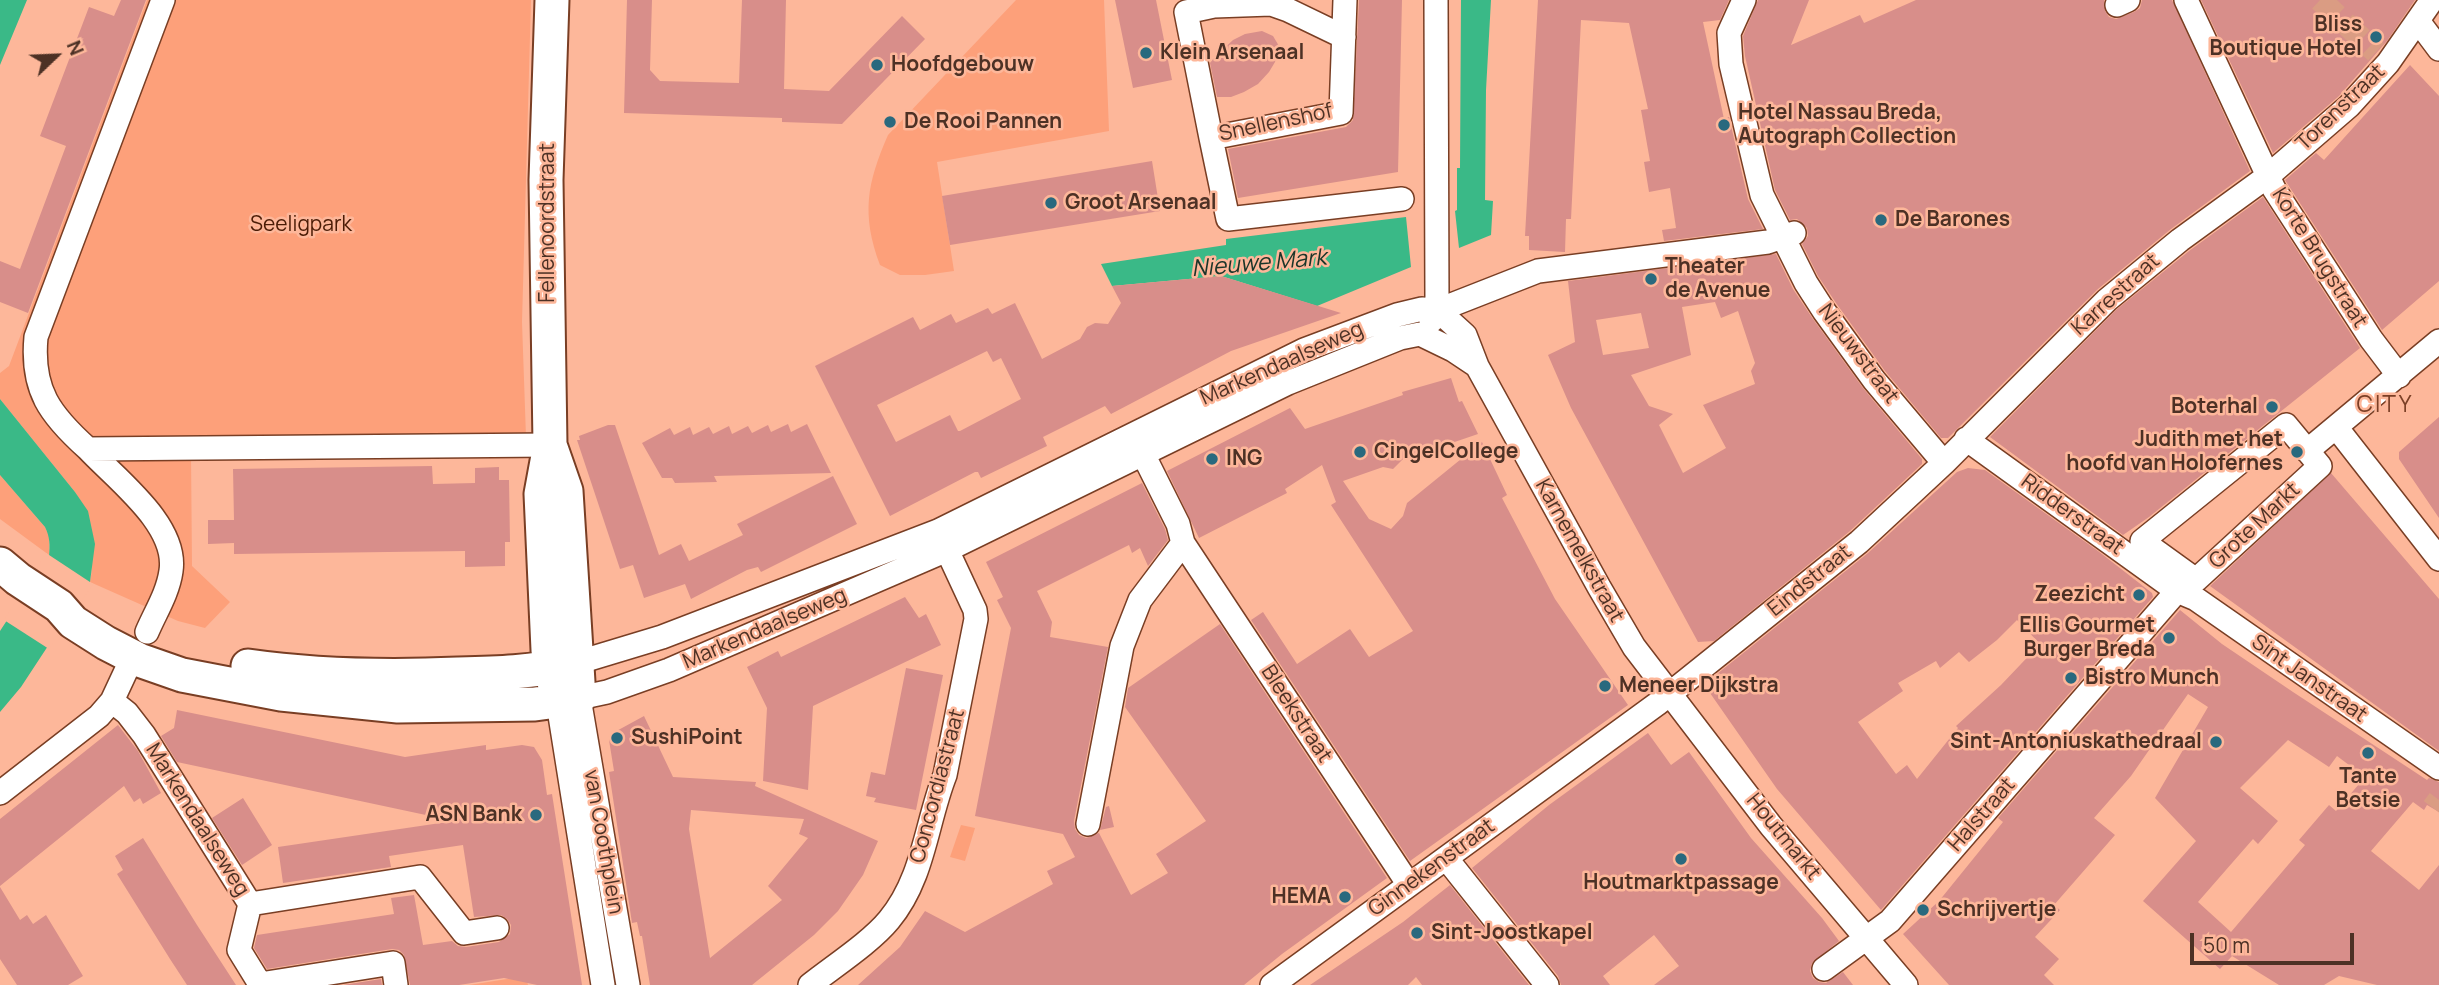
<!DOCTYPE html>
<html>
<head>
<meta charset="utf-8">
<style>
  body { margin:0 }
  #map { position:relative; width:2439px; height:985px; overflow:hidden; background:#fdb79a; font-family:Manrope,sans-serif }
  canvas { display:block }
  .north { position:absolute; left:21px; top:21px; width:70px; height:70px; -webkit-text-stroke:5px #fdb79a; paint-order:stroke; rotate:67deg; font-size:19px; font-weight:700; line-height:28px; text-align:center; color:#4d3125 }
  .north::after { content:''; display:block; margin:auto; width:24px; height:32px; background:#4d3125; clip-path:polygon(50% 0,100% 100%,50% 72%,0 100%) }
  .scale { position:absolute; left:2190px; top:933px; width:164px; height:32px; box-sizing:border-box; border:4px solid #4d3125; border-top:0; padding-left:9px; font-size:21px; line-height:24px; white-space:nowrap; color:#4d3125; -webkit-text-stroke:5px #fdb79a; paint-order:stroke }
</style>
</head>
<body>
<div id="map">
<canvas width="2439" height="985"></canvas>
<div class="north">N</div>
<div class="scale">50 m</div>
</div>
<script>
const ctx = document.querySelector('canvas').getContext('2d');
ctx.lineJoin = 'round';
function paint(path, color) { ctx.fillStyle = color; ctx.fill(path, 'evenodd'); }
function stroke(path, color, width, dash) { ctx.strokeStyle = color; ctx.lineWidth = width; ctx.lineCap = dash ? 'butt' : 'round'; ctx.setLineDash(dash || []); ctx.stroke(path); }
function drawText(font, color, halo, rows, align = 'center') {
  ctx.font = font + ' Manrope,sans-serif'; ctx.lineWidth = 5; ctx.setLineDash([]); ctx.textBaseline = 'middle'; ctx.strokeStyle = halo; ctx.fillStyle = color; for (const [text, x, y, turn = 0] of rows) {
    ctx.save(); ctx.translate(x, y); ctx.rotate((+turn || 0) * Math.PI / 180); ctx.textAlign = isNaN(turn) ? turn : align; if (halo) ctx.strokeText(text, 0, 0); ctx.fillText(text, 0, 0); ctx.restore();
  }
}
const green = new Path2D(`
  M147 0H531L522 322 526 437 191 454 192 566 230 602 205 628 178 621 90 582 92 570 87 511 75 492 0 399V373L9 366Z
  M1016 0H1104L1109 131 937 162 954 271 925 275H900L880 265C861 214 867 183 888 135Z
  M0 475 45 527 49 536V555L0 519Z
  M961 825 975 828 965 861 950 857Z
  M526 976 528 985H469Z`);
const water = new Path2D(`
  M0 0H27L0 65Z
  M1461 0H1491L1486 90 1485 200 1493 201 1491 235 1459 248 1455 211 1457 210V168H1460Z
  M1406 217 1411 267 1317 306 1221 276 1112 286 1101 264 1226 245V239Z
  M0 399 75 492 88 511 95 544 90 582 21 687 0 712V631L49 556C50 545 50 537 45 527L0 475Z`);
const pier = new Path2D(`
  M46 553 93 584 49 649 4 620Z`);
const building = new Path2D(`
  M121 0H146L28 313 0 302V261L20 269 66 146 40 136 89 7 114 16Z
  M627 0H652L650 70 660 81 739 83 742 0H786L784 89 829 91 902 16 925 39 842 124 782 122V118L624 113Z
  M1115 0H1156L1172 80 1133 88Z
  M1359 0H1402L1398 172 1238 198 1228 149 1346 127 1353 120Z
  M1538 0H1729L1720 20 1703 22 1724 119 1729 117 1748 199 1763 229 1664 241 1662 230 1676 228 1670 188 1649 192 1644 162 1650 161 1641 110 1648 109 1629 23 1581 20 1571 219H1566L1565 252 1529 250V236H1525Z
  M1758 0H1809L1791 45 1860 15 1864 23 1916 0H2104L2105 11 2109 17 2116 19 2134 12 2140 8 2142 0H2172L2250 171 2171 229 2098 289 1948 438H1941L1885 371 1836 303 1818 276 1802 244 1808 236 1807 228 1797 219 1790 220 1775 190 1745 56 1743 36Z
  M2201 0H2415L2387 41 2339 96 2273 153Z
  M1262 31 1273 36 1279 46 1275 62 1269 72 1258 84 1244 92 1231 97H1217L1210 63 1213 59 1233 40 1245 34Z
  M2410 65 2439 96V281L2382 330 2285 180 2316 153 2324 160Z
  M1152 161 1160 211 950 245 942 196Z
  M2263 197 2360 348 2149 517 2123 535 1990 437 2116 310 2189 251Z
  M1776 254 1793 289 1813 319 1863 388 1922 459V464L1850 531 1714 641 1698 642 1571 408 1548 355 1575 342 1568 281ZM1715 302 1721 318 1738 311 1755 363 1751 371 1755 384 1703 405 1726 448 1683 473 1659 425 1673 414 1649 406 1631 375 1691 355 1682 307ZM1641 313 1649 348 1603 355 1596 320Z
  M1221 276 1341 313 1231 351 1111 414 1105 406 1043 437 1047 446 981 478 978 472H975L890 516 815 366 913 317 920 330 951 314 956 323 988 308 992 314 1015 303 1042 359 1080 339 1087 327 1095 323 1108 324 1121 303 1112 286ZM987 351 993 362 1001 358 1021 399 960 431H958L950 415 896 442 877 405Z
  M1451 378 1459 402 1462 401 1478 434 1402 460 1393 469 1383 467 1343 481 1369 519 1391 529 1403 516 1407 503 1482 442 1507 495 1502 498 1555 599 1628 705 1410 861 1251 620 1263 612 1297 664 1350 629 1369 657 1413 631 1331 505 1336 502 1322 465 1285 489 1287 493 1199 538 1167 471 1290 408 1305 429 1403 395 1402 392Z
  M2439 417V518L2399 459V452Z
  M788 424 791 432 807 424 831 473 714 476 717 482 675 483 672 478H662L642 443 670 428 674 435 690 427 693 435 709 427 713 434 729 426 732 434 748 426 752 433 768 425 771 432Z
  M608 425H615L659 555 681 544 689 561 743 535 737 524 833 476 857 524 761 572 758 567 747 570 691 599 685 584 644 598 633 565 620 569 577 440H580L579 436Z
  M432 466 433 484 475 483V468L499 467V480H509L510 542H505V566L465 567V551L234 554V543L208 544V520H234L233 469Z
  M1968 468 1985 470 2098 551 2152 593 2153 597 1881 910 1777 789 1710 693 1712 678 1868 553 1957 472ZM2017 620 2040 644 2001 685 1956 726 1958 728 1917 779 1907 765 1896 774 1858 722 1903 691 1898 683 1936 661 1940 668 1959 652 1969 662 1997 640Z
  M2331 473 2439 599V751L2210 586Z
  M1142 483 1165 529 1168 540 1148 566 1140 548 1132 553 1129 545 1037 591 1052 622 1050 637 1108 647 1074 821 1075 829 1079 835 1086 838 1099 833 1131 895 1168 873 1156 854 1206 821 1125 707 1128 688 1220 624 1387 878 1282 954 1244 985H858L900 947 925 911 965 932 1053 884 1047 871 1075 857 1063 834 975 816 1011 628 997 600 1003 597 986 562Z
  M905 597 919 618 926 614 941 645 813 706 808 790 763 781 767 708 747 667 778 651 781 657Z
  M2180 610 2222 644 2293 692 2427 780 2429 778 2439 782V812L2427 805 2424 810 2413 802 2371 851 2419 890 2439 865V985H2377L2339 976 2324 985H2279L2232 956 2220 969 2143 901 2196 841 2155 798 2208 707 2188 694 2131 776 2094 818 2115 835 2054 905 2060 910 2035 937 2059 959 2044 975 2054 985H1949L1903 934 1939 901 2003 822 1998 818ZM2288 740 2329 767 2337 756 2365 777 2336 811 2329 805 2299 840 2305 845 2231 932 2198 902 2253 839 2258 844 2278 821 2240 788Z
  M906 668 943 675 916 810 874 802 876 798 866 796 871 772 885 775Z
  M177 710 405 757 486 745V750L522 745 534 747 542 760 547 795 552 794 582 985H537L504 978 459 985H410L404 955 399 950 392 949 267 969 254 948 257 935 394 914 391 898 414 895 423 945 452 941 458 946 466 947 499 942 510 934 511 925 507 919 501 915 474 917 463 845 389 856 391 867 283 883 278 847 454 821 177 762 161 736 174 728Z
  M644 716 673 777 756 782 755 786 878 841 863 875 838 911 814 935 752 985H650L642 936H640L637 922 632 923 609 772 614 771 609 740 611 734ZM691 810 804 819 799 834 808 838 768 886 782 900 710 958 689 829Z
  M118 725 138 751 161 793 143 804 140 798 134 802 124 786 0 886V819Z
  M1648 733 1671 765 1689 752 1751 838 1822 918 1839 941 1812 963 1810 971 1813 978 1819 982 1826 983 1843 972 1853 985H1654L1679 966 1654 935 1603 976 1610 985H1561L1558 976 1472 868 1549 805Z
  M243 798 272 845 242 865 212 818Z
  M1109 806 1114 827 1100 830 1106 807Z
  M143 838 197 925 236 985H187L170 959 117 874 123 870 115 856Z
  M1450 885 1529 985H1422L1416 977 1408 985H1310L1403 922Z
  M0 887 20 920 27 915 33 924 46 915 83 976 68 985H17L0 959Z
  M381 979 382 985H343Z`);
const streetTunnel = new Path2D(`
  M2320 0 2376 52
  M2433 808 2439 800`);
const street = new Path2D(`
  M163 0 36 337C31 390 50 415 88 449L550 445
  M1213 0 1214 6 1186 12 1211 138 1341 113 1345 0
  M1744 0 1729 33 1731 64 1762 195 1806 283 1824 311 1874 380 1944 463
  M2186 0 2274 189 2371 339 2399 376
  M2117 5 2128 0
  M1214 6 1271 4 1288 10 1344 37
  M2418 21 2439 49
  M1211 138 1228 219 1402 199
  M1436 311 1538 271 1768 242 1794 233
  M1431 321 1437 303 1436 0
  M2286 425 2320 466 2196 580 2142 541Z
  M2336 427 2439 559
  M1966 439 2177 591 2196 599 2439 768
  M1136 440 1178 524 1183 543 1409 885
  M88 449C117 480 178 525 171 571 168 593 155 613 147 632
  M2307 451 2439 341
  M576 663 662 637 938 531 1304 350 1397 315 1422 309 1436 311 1443 315 1465 335 1477 366 1599 587 1634 647 1771 826 1906 985
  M112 701 127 713 144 735 250 904 420 877 464 933 497 928
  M558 703 603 985
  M0 793 99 716 112 701 133 656
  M1088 824 1122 646 1140 600 1183 543
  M1446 858 1547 985
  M250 904 239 950 260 984 393 963 396 985
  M1824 969 1890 921 2177 591
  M628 985 579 698 607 692 669 670 947 550 1288 383 1400 338 1420 334 1453 350 1477 366
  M810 985C834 966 871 942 889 920 924 878 926 823 945 775L976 619 975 610 941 537
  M1272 985 1657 704 1859 542 1944 463 2107 300 2180 240 2268 176 2349 106 2388 63 2432 0`);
const secondary = new Path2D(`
  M552 0 546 180 550 445 541 494 548 650 558 703
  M0 564 18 579 59 606 73 622 106 643 139 660 182 675 281 694 398 706 535 704 579 698 566 491 550 445
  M248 666C318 676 386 677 458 674 495 673 533 672 570 664`);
const markers = [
  [2376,37,7,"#29697e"],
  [1146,53,7,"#29697e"],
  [877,65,7,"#29697e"],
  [890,122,7,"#29697e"],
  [1724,125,7,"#29697e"],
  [1051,203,7,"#29697e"],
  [1881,220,7,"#29697e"],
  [1651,279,7,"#29697e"],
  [2272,407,7,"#29697e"],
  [1360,452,7,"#29697e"],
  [2297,452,7,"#29697e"],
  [1212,459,7,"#29697e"],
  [2139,595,7,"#29697e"],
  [2169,638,7,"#29697e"],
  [2071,678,7,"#29697e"],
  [1605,686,7,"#29697e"],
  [617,738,7,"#29697e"],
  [2216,742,7,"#29697e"],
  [2368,753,7,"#29697e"],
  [536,815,7,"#29697e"],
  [1681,859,7,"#29697e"],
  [1345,897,7,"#29697e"],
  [1923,910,7,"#29697e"],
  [1417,933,7,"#29697e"]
];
const poiNames = [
  ["Bliss",2362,25,"right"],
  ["Boutique Hotel",2362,49,"right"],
  ["Klein Arsenaal",1160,53],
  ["Hoofdgebouw",891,65],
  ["Hotel Nassau Breda,",1738,113],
  ["Autograph Collection",1738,137],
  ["De Rooi Pannen",904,122],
  ["Groot Arsenaal",1065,203],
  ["De Barones",1895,220],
  ["Theater",1665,267],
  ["de Avenue",1665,291],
  ["Boterhal",2258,407,"right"],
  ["Judith met het",2283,440,"right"],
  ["hoofd van Holofernes",2283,464,"right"],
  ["CingelCollege",1374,452],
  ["ING",1226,459],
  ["Zeezicht",2125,595,"right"],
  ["Ellis Gourmet",2155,626,"right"],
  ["Burger Breda",2155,650,"right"],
  ["Bistro Munch",2085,678],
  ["Meneer Dijkstra",1619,686],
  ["SushiPoint",631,738],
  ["Sint-Antoniuskathedraal",2202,742,"right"],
  ["Tante",2368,777,"center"],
  ["Betsie",2368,801,"center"],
  ["ASN Bank",522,815,"right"],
  ["Houtmarktpassage",1681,883,"center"],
  ["HEMA",1331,897,"right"],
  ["Schrijvertje",1937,910],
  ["Sint-Joostkapel",1431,933]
];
const streetNames = [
  ["Torenstraat",2341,108,-44],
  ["Snellenshof",1276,123,-12],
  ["Fellenoordstraat",548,223,-90],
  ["Korte Brugstraat",2319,258,58],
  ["Karrestraat",2116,295,-42],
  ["Nieuwstraat",1858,354,53],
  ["Markendaalseweg",1282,364,-24],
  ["Ridderstraat",2072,515,36],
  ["Grote Markt",2255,526,-43],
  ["Karnemelkstraat",1579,551,61],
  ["Eindstraat",1810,581,-39],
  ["Markendaalseweg",765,629,-23],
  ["Sint Janstraat",2309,679,35],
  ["Bleekstraat",1296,714,57],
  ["Concordiastraat",938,786,-75],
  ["Halstraat",1982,815,-49],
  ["Markendaalseweg",197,820,58],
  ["Houtmarkt",1783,837,51],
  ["van Coothplein",603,842,80],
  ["Ginnekenstraat",1432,868,-36]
];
const parkNames = [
  ["Seeligpark",301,225]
];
const waterNames = [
  ["Nieuwe Mark",1259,264,-5]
];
const neighbourhoodNames = [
  ["CITY",2385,406]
];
paint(green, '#fda07a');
paint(water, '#3ab987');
paint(pier, '#fdb79a');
paint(building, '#d88e8a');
stroke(streetTunnel, '#da9c83', 23, [23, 11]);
stroke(street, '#793e24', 26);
stroke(secondary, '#793e24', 37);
stroke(street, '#fff', 23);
stroke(secondary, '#fff', 33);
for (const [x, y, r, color] of markers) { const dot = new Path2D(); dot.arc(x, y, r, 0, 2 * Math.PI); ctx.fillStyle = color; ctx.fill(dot); stroke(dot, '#fdb79a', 2.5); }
drawText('bold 21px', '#4d3125', '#fdb79a', poiNames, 'left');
drawText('21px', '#4d3125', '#fdb79a', streetNames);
drawText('21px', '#4b1c06', '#fdb79a', parkNames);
drawText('italic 23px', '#1b3529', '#fdb79a', waterNames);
ctx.letterSpacing = '2px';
drawText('23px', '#7b3f26', '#fdb79a', neighbourhoodNames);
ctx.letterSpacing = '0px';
</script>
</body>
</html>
